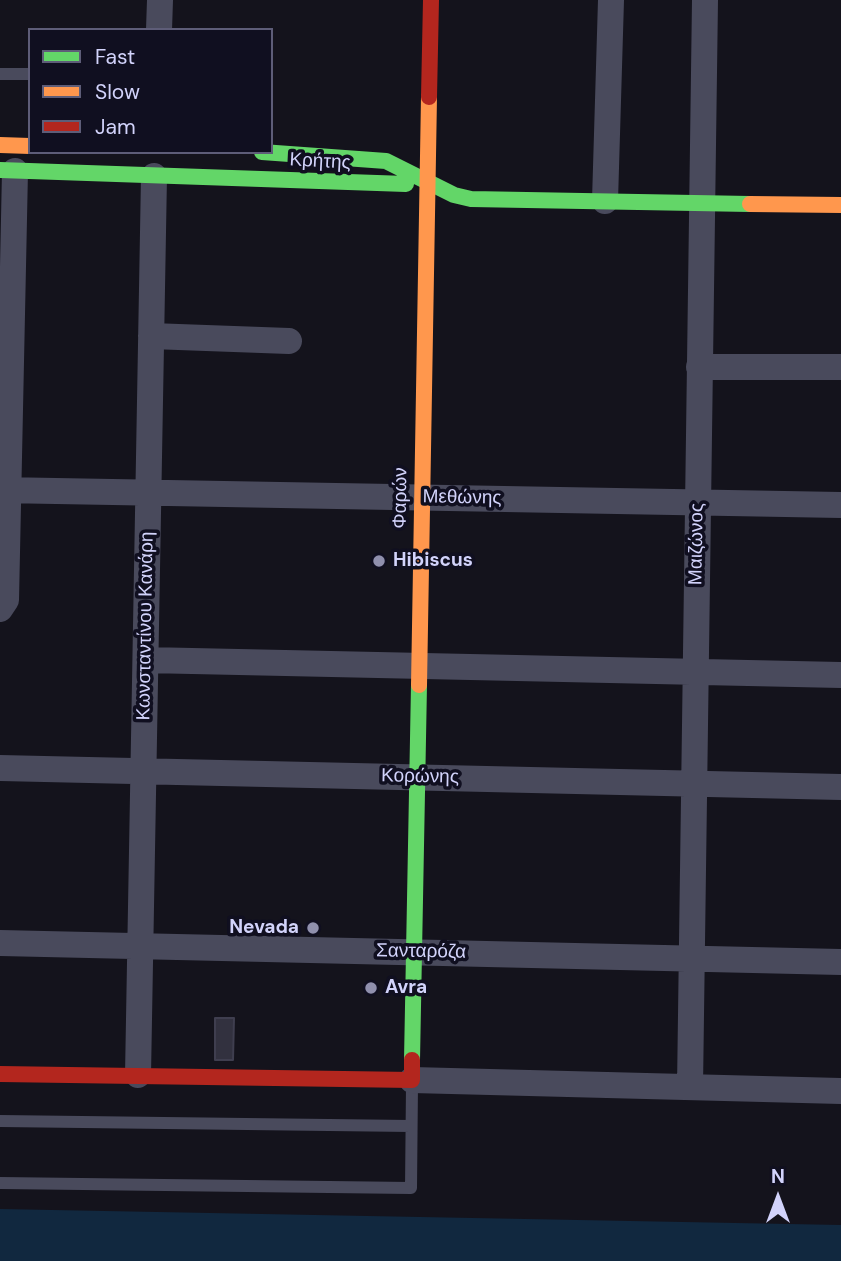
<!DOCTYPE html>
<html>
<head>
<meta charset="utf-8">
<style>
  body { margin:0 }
  #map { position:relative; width:841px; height:1261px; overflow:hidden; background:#14131c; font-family:"DM Sans",sans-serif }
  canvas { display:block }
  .legend { position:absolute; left:28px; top:28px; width:245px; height:126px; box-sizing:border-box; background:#100f20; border:2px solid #5e5d78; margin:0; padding:9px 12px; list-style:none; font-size:21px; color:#d2d3fb }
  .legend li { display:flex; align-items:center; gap:14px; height:35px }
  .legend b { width:35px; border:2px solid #5e5d78 }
  .north { position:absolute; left:743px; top:1163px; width:70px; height:70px; -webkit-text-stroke:5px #100f20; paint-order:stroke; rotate:0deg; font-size:19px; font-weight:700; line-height:28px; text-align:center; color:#d2d3fb }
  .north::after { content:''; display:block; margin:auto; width:24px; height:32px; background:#d2d3fb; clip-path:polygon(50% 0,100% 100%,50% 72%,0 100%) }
</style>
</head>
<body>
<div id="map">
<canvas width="841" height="1261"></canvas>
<ul class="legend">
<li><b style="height:9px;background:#63d668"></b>Fast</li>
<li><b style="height:9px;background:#ff974d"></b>Slow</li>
<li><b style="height:9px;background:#b3261e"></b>Jam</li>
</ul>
<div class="north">N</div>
</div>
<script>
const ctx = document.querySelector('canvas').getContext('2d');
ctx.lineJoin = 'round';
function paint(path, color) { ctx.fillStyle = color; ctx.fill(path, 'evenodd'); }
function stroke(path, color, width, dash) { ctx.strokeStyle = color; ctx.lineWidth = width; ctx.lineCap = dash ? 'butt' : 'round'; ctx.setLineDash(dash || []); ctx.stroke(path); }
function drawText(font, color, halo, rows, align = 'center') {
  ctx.font = font + ' "DM Sans",sans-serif'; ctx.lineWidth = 7; ctx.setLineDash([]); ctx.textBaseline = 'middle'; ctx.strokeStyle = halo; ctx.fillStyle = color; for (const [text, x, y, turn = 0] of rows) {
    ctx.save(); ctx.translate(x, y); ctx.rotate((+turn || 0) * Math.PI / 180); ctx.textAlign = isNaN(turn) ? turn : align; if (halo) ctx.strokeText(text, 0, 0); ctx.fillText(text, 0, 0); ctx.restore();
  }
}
const water = new Path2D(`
  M0 1209 841 1225V1261H0Z`);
const building = new Path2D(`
  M215 1018H234L233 1060H215Z`);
const lane = new Path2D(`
  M0 74H30
  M0 1121 411 1126
  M0 1183 411 1188 412 1085`);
const street = new Path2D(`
  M159 30 160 0
  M605 201 611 0
  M151 336 289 341
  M699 367H841
  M0 490 841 505
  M0 609 6 600 15 171
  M146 660 841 675
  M0 768 841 787
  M0 943 841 962
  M138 1075 154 176
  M412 1080 841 1091
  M690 1087 705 0`);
const fast = new Path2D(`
  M262 152 386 161 454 195 471 199 750 204
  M0 170 406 184
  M412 1060 419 685`);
const slow = new Path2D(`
  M0 145 30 146
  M750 204 841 205
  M419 685 429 97`);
const jam = new Path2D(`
  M429 97 431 0
  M0 1074 412 1080V1060`);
const markers = [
  [379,561,7,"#9090ad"],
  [313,928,7,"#9090ad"],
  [371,988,7,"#9090ad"]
];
const streetNames = [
  ["Κρήτης",320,162,3],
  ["Φαρών",401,498,-89],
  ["Μεθώνης",462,498,1],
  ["Μαιζώνος",697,544,-89],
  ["Κωνσταντίνου Κανάρη",146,626,-89],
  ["Κορώνης",420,777,1],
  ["Σανταρόζα",421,952,1]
];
const poiNames = [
  ["Hibiscus",393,561],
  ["Nevada",299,928,"right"],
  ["Avra",385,988]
];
paint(water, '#11283f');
paint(building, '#32313f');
stroke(building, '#3f3e4f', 2);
stroke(lane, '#494a5c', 12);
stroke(street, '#494a5c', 26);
stroke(fast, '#63d668', 16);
stroke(slow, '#ff974d', 16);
stroke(jam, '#b3261e', 16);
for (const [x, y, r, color] of markers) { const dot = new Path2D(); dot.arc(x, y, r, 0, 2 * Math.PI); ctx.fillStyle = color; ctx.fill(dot); stroke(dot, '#100f20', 2.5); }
drawText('19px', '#d2d3fb', '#100f20', streetNames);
drawText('bold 19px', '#d2d3fb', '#100f20', poiNames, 'left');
</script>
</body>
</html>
